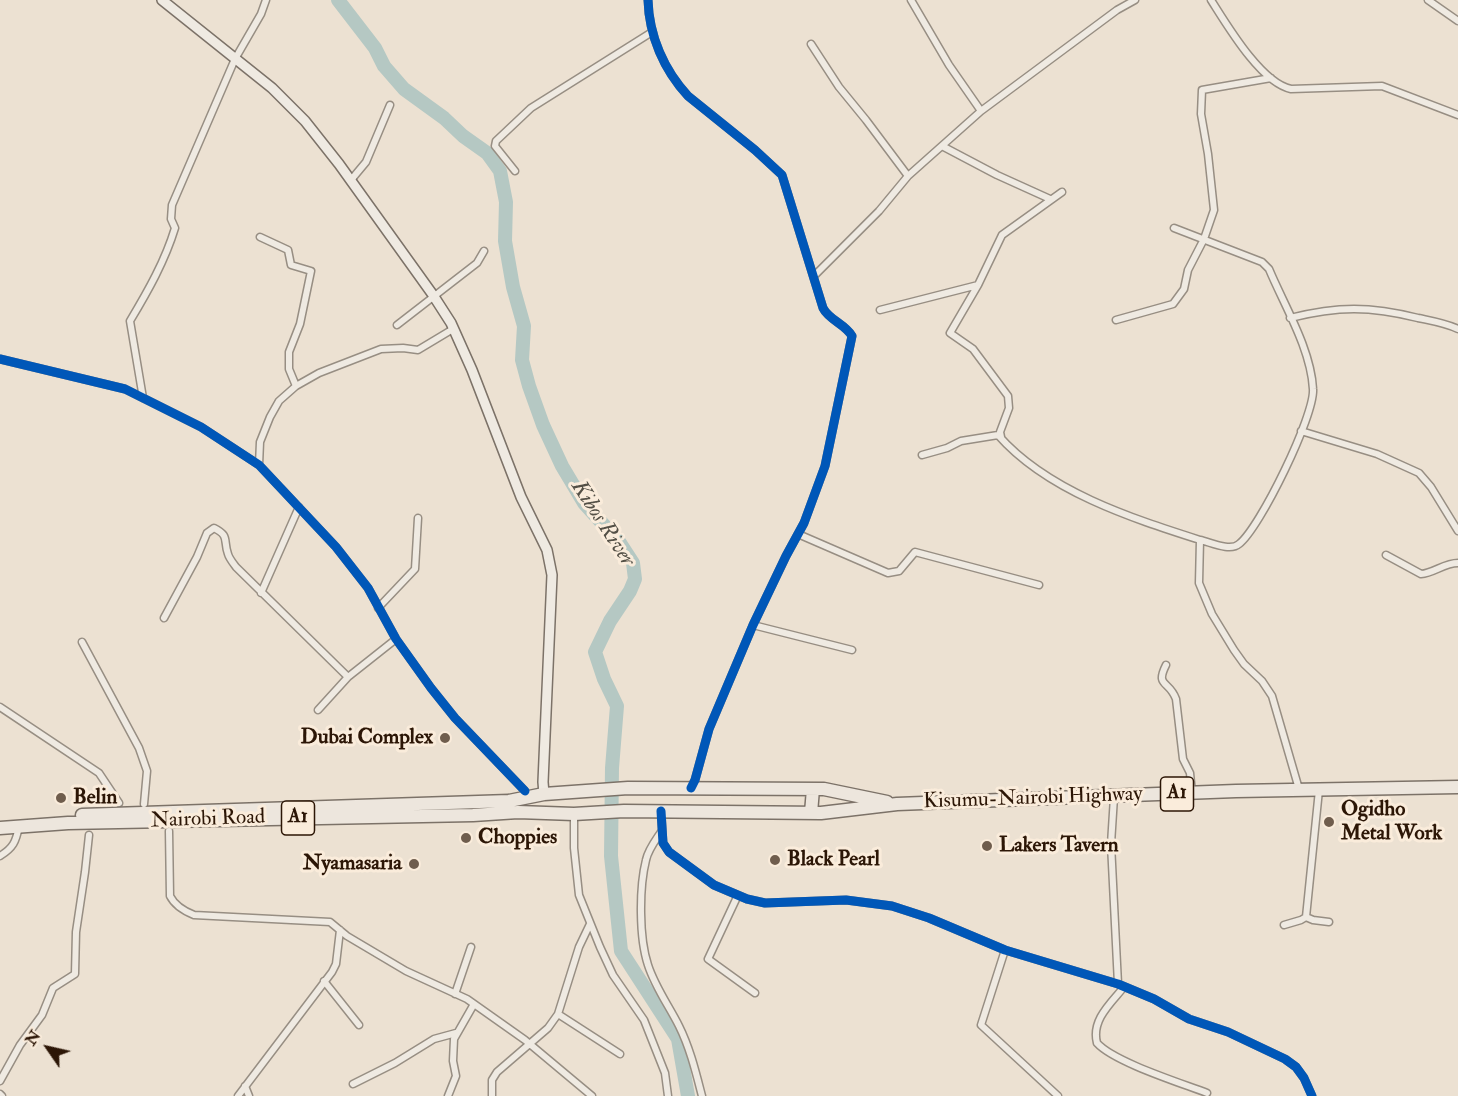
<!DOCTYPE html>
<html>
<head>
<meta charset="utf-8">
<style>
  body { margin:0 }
  #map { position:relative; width:1458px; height:1096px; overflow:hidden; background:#ece1d2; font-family:"IM FELL Double Pica",serif }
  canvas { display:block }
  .north { position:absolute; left:18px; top:1018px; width:60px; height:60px; -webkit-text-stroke:4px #faecdb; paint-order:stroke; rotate:304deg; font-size:16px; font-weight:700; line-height:24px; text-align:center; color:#2c1606 }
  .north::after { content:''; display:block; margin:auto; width:21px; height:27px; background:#2c1606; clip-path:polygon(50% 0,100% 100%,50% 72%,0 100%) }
</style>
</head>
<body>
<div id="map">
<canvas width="1458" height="1096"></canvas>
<div class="north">N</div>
</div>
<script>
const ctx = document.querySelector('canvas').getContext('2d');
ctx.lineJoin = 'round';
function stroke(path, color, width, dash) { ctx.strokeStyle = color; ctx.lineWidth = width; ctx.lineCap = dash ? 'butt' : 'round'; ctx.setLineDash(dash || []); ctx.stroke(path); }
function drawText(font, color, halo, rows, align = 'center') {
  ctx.font = font + ' "IM FELL Double Pica",serif'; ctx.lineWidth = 6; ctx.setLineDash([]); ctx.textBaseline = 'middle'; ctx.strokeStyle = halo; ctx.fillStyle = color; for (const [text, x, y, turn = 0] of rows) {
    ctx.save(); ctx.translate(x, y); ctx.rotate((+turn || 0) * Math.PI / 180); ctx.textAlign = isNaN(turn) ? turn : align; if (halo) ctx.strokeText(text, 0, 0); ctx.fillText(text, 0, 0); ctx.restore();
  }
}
const river = new Path2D(`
  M338 0 375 48 384 66 404 89 444 118 463 136 487 153 500 171 506 202 505 241 513 287 524 326 522 360 529 386 543 425 562 466 584 503 620 543 633 563 635 579 630 591 610 621 595 652 604 679 617 706 612 768 611 856 621 951 678 1039 688 1096`);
const street = new Path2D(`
  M648 0C649 36 664 70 688 96L755 150 782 175 823 308C829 320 845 324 852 336L825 466 804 523 786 556 753 625 709 729 695 780 691 788
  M1211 0C1227 25 1261 83 1291 89L1382 86 1458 115
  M1428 0 1458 21
  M811 44 839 87 866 120 908 176
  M981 111 1117 10 1135 0
  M942 146 997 175 1050 199
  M515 171 495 146 496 141 531 108 652 32
  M351 180 366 162 390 105
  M1174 228 1262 262 1269 269C1284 305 1311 349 1313 389 1315 415 1260 528 1239 544 1230 552 1210 542 1200 540
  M260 237 288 250 291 265 311 271 300 324 289 352V369L296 386
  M814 276 879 211 908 176 981 111 949 65 911 0
  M880 310 978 285
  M1290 318C1338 306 1370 306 1418 318 1432 321 1445 323 1458 329
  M1116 320 1173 304 1184 289 1188 270 1204 239 1214 210 1208 154 1201 114 1202 90 1271 78
  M397 325 477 263 484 251
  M0 359 125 389 201 427 259 465 336 547 368 588 396 639 431 688 455 718 525 791
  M143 398 130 321C148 291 165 261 175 228L171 219 172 205 235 59 261 14 266 0
  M1301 431 1377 454 1419 473 1431 487 1458 531
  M1001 437 1000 432 1009 408 1008 396 973 349 950 333 978 285 1002 235 1062 192
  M922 455 947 448 961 441 998 435C1047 491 1131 518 1200 540L1199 583 1212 614 1234 650 1244 664 1262 681 1272 696 1299 789
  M259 465 260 442 270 417 279 401 296 386 319 373 381 349 403 348 418 350 453 329
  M798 534 888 573 899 571 915 552 1039 585
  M1386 555 1421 574C1434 573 1444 563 1458 563
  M261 593 299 507
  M378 608 415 569 418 518
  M164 618 197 557 207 533 214 528C230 536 223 540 228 554 229 558 233 563 236 567L348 677
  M753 625 852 650
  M82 642 139 748 147 771 144 804
  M1166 665C1155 687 1169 680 1176 699L1183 759 1190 773 1192 793
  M0 707 99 773 119 803
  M318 710 348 677 396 639
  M1114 797 1111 844 1118 984
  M661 811 663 843 669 852 714 885 747 899 765 903 846 900 892 906 929 918 1005 950 1118 984 1154 999 1189 1019 1228 1032 1285 1059 1296 1067 1304 1078 1312 1096
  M574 814V848L579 895 600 947 613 975 644 1020 665 1073 668 1096
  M169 831 170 896C175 906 184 911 194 915L330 922 347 936 406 971 467 999 525 1040 592 1096
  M661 832C655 841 648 850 646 860 639 888 639 938 648 965 655 987 669 1006 679 1026 690 1048 696 1073 702 1096
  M0 856C13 848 16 842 19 826
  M738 895 708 959 755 993
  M1306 917 1313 920 1329 922
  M1284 925 1301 920 1306 917 1319 790
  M1005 950 981 1025 1058 1096
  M324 981 359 1025
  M1124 987C1111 1003 1091 1020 1097 1043 1114 1062 1181 1083 1207 1093
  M455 994 471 947
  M558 1014 620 1054
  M0 1081 20 1045 42 1015 53 988 75 974 76 932 85 872 89 835
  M353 1084 395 1063 434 1039 456 1033
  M245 1086 249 1096
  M0 1094 2 1096
  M238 1096 332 972 336 964 340 930
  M448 1096 456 1076 453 1061 454 1039 474 1004
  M492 1096V1080L497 1072 548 1028 558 1014 579 947 590 924`);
const secondary = new Path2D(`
  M162 0 272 88 305 121 339 164 433 295 451 323 472 370 521 497 547 550 552 575 543 782 544 794`);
const highway = new Path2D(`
  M811 813 813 789
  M82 815 509 801 544 794 628 788 824 789 887 802
  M0 828 68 823 473 815 518 812 574 814 624 811 821 813 897 804 1236 791 1458 787`);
const cycleway = new Path2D(`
  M648 0C649 36 664 70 688 96L755 150 782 175 823 308C829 320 845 324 852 336L825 466 804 523 786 556 753 625 709 729 695 780 691 788
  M0 359 125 389 201 427 259 465 336 547 368 588 396 639 431 688 455 718 525 791
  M661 811 663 843 669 852 714 885 747 899 765 903 846 900 892 906 929 918 1005 950 1118 984 1154 999 1189 1019 1228 1032 1285 1059 1296 1067 1304 1078 1312 1096`);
const markers = [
  [445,738,6,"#6f5d4d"],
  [61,798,6,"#6f5d4d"],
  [1329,822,6,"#6f5d4d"],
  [466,838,6,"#6f5d4d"],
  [987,846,6,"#6f5d4d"],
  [775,860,6,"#6f5d4d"],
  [414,864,6,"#6f5d4d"]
];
const shields = [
  [1177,794,33],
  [298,818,33]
];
const shieldNames = [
  ["A1",1177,794],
  ["A1",298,818]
];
const poiNames = [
  ["Dubai Complex",433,738,"right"],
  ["Belin",73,798],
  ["Ogidho",1341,810],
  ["Metal Work",1341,834],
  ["Choppies",478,838],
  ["Lakers Tavern",999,846],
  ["Black Pearl",787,860],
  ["Nyamasaria",402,864,"right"]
];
const streetNames = [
  ["Kisumu-Nairobi Highway",1033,799,-2],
  ["Nairobi Road",208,820,-2]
];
const waterNames = [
  ["Kibos River",602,524,57]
];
stroke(river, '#b5c8c3', 14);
stroke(street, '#978e83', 9);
stroke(secondary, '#7c7268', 12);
stroke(highway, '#7c7268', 15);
stroke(street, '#efeae2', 6);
stroke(secondary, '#efeae2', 9);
stroke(highway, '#ede6dd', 12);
stroke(cycleway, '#0057b8', 9);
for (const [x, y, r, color] of markers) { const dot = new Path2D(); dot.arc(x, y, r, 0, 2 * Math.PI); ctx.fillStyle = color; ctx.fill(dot); stroke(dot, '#faecdb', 2); }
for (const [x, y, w] of shields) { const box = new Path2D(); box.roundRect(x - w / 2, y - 17, w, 34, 4.5); ctx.fillStyle = '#faecdb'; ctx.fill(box); stroke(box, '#2c1606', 1.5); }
drawText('bold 20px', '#2c1606', null, shieldNames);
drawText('bold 21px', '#2c1606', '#faecdb', poiNames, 'left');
drawText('21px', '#2c1606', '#faecdb', streetNames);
drawText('italic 22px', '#545046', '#faecdb', waterNames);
</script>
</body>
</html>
